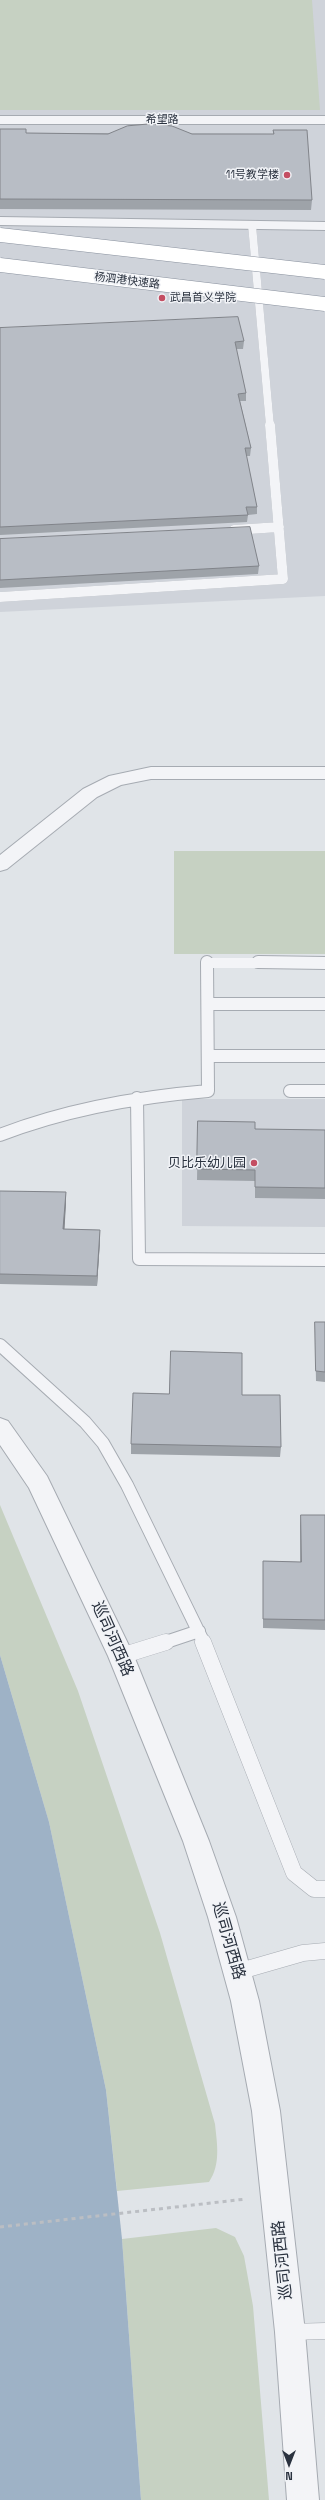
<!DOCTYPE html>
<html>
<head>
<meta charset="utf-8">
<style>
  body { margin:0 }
  #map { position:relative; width:325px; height:2500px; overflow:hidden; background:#e0e4e8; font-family:"Space Grotesk",sans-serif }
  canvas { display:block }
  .north { position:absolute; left:269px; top:2444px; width:40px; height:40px; -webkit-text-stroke:3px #f0f2f6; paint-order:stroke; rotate:180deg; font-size:11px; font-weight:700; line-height:16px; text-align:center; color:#2a323f }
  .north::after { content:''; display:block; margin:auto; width:14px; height:18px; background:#2a323f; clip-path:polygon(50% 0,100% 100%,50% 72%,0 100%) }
</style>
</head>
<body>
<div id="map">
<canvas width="325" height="2500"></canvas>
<div class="north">N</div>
</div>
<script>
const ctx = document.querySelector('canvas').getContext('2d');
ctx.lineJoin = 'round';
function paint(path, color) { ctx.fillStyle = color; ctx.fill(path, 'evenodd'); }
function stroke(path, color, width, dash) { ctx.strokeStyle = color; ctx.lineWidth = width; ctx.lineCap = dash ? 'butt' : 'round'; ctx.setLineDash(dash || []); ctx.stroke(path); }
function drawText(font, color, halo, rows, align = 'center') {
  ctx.font = font + ' "Space Grotesk","Noto Sans SC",sans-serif'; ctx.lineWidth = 3; ctx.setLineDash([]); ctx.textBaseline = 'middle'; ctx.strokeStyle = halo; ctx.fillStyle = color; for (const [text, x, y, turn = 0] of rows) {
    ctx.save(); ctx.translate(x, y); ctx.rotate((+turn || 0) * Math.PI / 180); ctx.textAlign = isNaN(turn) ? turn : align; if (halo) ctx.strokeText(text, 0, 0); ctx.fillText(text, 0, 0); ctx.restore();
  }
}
const built = new Path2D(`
  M0 0H325V596L0 612Z
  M182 1099H325V1227L182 1226Z`);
const green = new Path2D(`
  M0 0H312L320 110H0Z
  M174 851H325V954H174Z
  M0 1505 78 1691 160 1933 215 2124C217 2144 221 2164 209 2182L117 2191 106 2090 49 1822 0 1655Z
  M216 2228 235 2237 244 2256 253 2306 269 2500H141L122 2239Z`);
const water = new Path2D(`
  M0 1655 49 1822 106 2090 122 2239 141 2500H0Z`);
const path = new Path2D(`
  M0 2227 246 2199`);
const laneFar3 = new Path2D(`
  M252 225 270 426`);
const laneFar2 = new Path2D(`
  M234 530 279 527
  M0 597 283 579 270 425
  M207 963H325`);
const laneFar1 = new Path2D(`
  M258 962 325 963
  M208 1004H325
  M208 1056H325
  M290 1091H325
  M137 1098 139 1259 325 1260
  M0 1135C67 1109 136 1097 208 1091L207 962
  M0 1345 85 1422 103 1443 127 1485 204 1643
  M163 1643 199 1631`);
const lane = new Path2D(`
  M203 1642 294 1873 314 1889H325
  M121 1656 166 1642
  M237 1972 303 1953 325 1951
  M290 2332 325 2331`);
const street = new Path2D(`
  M0 116H325V124H0Z
  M0 217 325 222V230L0 225Z
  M151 767H325V779H151L121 785 97 797 7 869 0 871V855L83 789 109 776Z
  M0 1418 8 1421 47 1476 134 1656 209 1841 236 1917 259 2001 280 2111 305 2332 319 2500H287L275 2332 252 2111 231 2001 208 1917 183 1841 108 1656 29 1488 0 1445Z`);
const highwayBridge = new Path2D(`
  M0 235 325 272
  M0 265 325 304`);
const wall = new Path2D(`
  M0 129 26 133 273 134V130L312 200 311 210 0 209Z
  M0 328 244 341 243 349H236L246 393V401H240L251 448 250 456H246L257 507V514L248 515 247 522 0 535Z
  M0 539 259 566 258 574 0 588Z
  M198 1121 255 1129 325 1130V1199L255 1198V1181L197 1180Z
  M0 1191 66 1192V1202L64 1229 100 1230V1240L97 1286 0 1284Z
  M315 1322H325V1382L316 1381 315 1332Z
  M169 1394 242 1395 281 1447 280 1457 131 1454V1444Z
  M301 1515H325V1630L263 1628V1561L300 1562V1525Z`);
const shadedWall = new Path2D(`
  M66 1192V1202L64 1239 63 1229Z
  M100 1230V1240L97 1286V1276Z`);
const building = new Path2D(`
  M149 124 172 126 192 134H274L273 130H307L312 200 0 199V129H26V133L108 134 127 126Z
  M238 317 244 341 235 342 246 393 238 394 251 448H245L257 507H246L248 515 0 527V328Z
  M250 527 259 566 0 580V539Z
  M198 1121 255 1122V1129L325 1130V1188L255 1187V1170L197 1169Z
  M0 1191 66 1192 63 1229 100 1230 97 1276 0 1274Z
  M315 1322H325V1372L316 1371Z
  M171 1351 242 1353V1395H280L281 1447 131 1444 133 1393 169 1394Z
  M301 1515H325V1620L263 1619V1561L301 1562Z`);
const markers = [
  [287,175,4,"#c44e62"],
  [162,298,4,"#c44e62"],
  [254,1163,4,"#c44e62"]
];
const farStreetnames = [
  ["希望路",162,120],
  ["杨泗港快速路",127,281,7]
];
const farPoinames = [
  ["11号教学楼",279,175],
  ["武昌首义学院",170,298,"left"]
];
const poiNames = [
  ["贝比乐幼儿园",246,1163]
];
const nearStreetnames = [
  ["巡司河西路",112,1639,66],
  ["巡司河西路",228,1941,74],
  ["巡司河西路",283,2260,-96]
];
paint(built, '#cfd3da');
paint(green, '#c6d1c2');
paint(water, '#9eb2c6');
stroke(laneFar3, '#a6abb2', 8);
stroke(laneFar2, '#a6abb2', 10);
stroke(laneFar1, '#a6abb2', 14);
stroke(lane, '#a6abb2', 17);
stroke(street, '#a6abb2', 2);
stroke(path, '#bbbec3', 3, [4, 4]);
stroke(laneFar3, '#f3f4f7', 8);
stroke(laneFar2, '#f3f4f7', 10);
stroke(laneFar1, '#f3f4f7', 12);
stroke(lane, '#f3f4f7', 16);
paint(street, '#f3f4f7');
stroke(highwayBridge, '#89919e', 15, []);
stroke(highwayBridge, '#fff', 14);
paint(wall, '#9ea3a9');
paint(shadedWall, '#81848a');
paint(building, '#b8bdc5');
stroke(building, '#81848a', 1);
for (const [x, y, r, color] of markers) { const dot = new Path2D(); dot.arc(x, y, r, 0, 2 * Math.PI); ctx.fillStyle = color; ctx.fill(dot); stroke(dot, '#f0f2f6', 1.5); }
drawText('11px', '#2a323f', '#f0f2f6', farStreetnames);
drawText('11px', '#2a323f', '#f0f2f6', farPoinames, 'right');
drawText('13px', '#2a323f', '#f0f2f6', poiNames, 'right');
drawText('16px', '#2a323f', '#f0f2f6', nearStreetnames);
</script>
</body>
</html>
